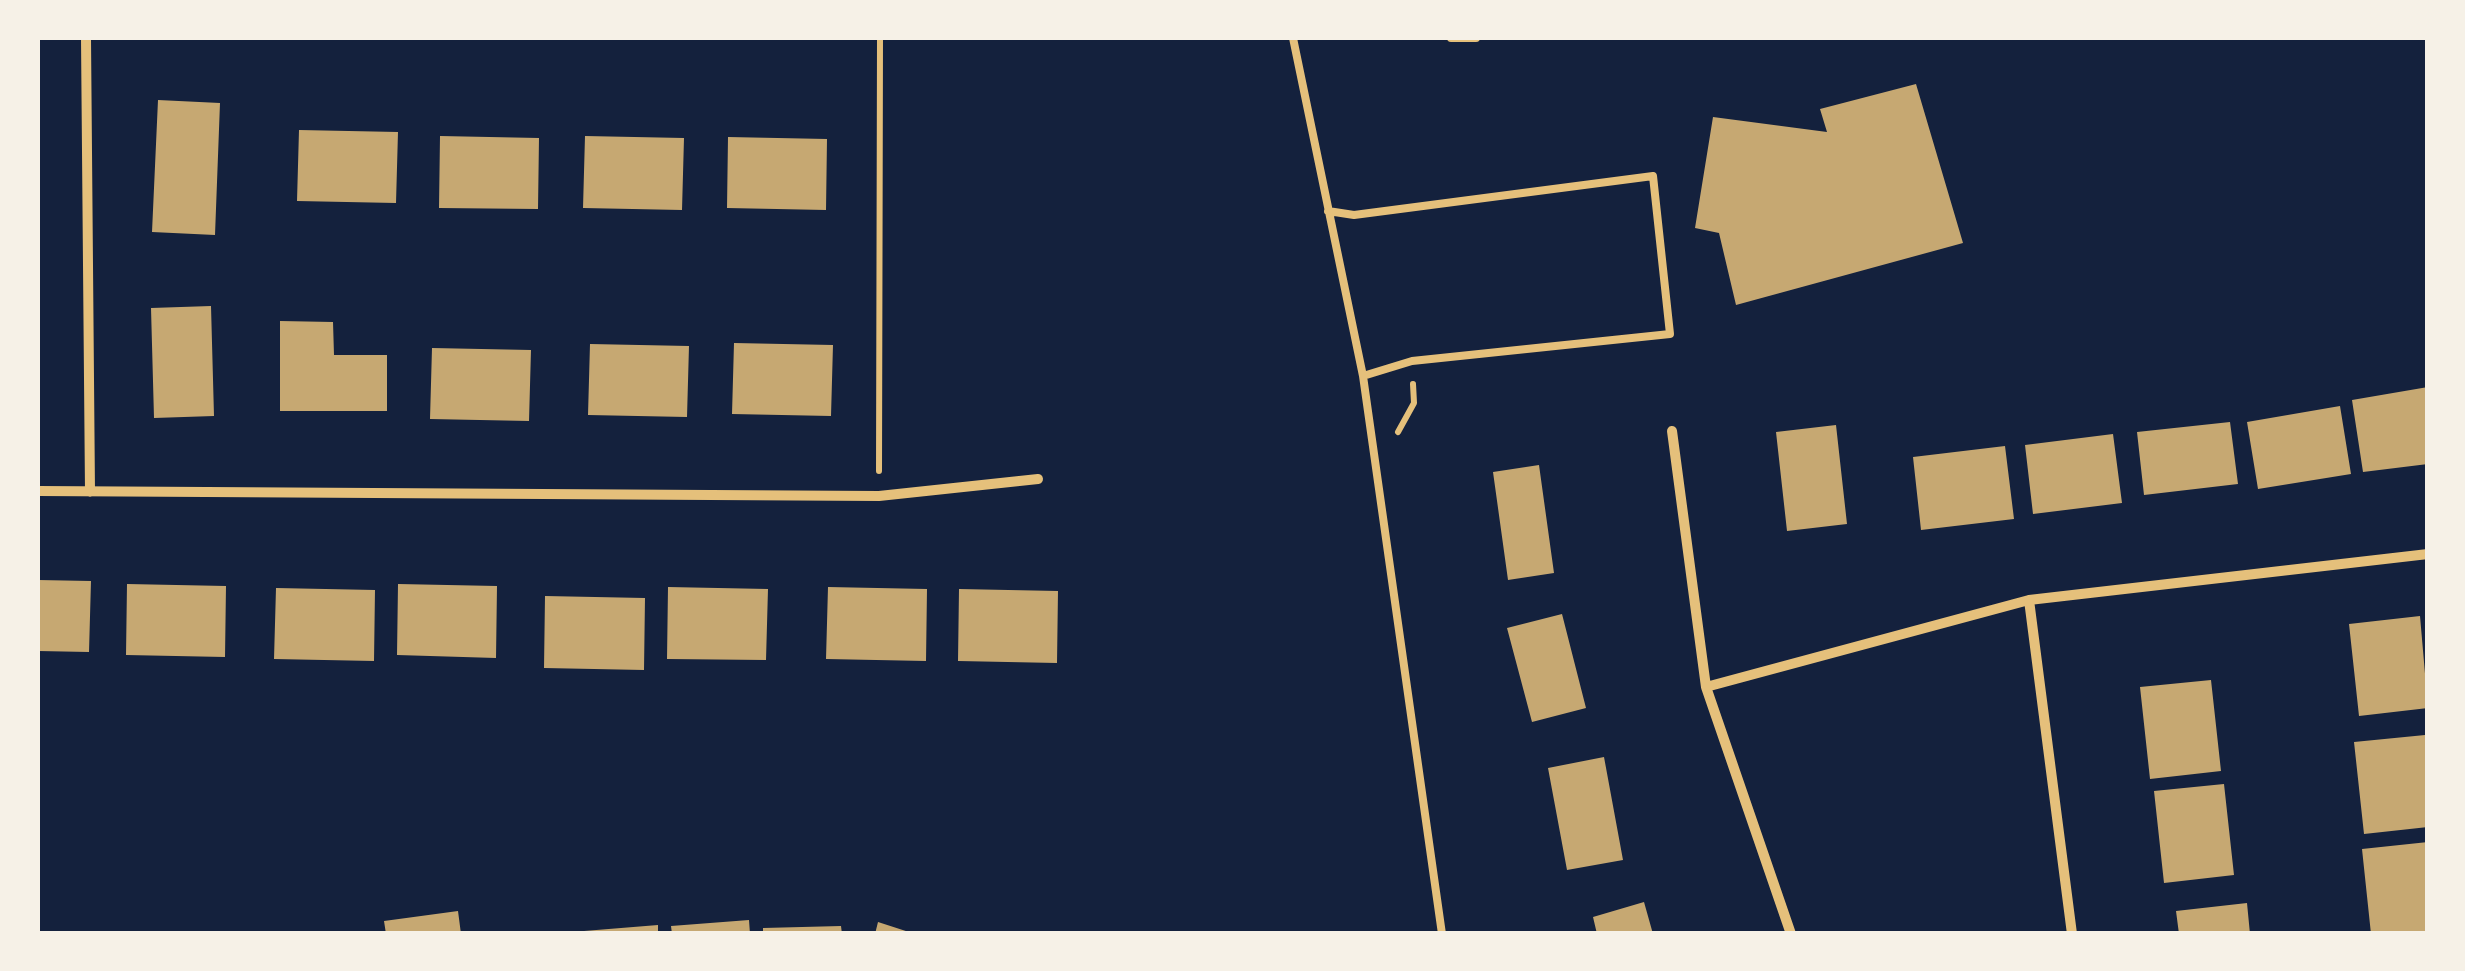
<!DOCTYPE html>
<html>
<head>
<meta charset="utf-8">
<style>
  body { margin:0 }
  #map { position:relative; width:2465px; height:971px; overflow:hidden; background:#14213d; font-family:"Asap Condensed",sans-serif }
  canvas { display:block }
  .frame { position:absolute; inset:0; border:40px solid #f6f1e7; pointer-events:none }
</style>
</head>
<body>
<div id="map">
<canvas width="2465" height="971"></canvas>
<div class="frame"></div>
</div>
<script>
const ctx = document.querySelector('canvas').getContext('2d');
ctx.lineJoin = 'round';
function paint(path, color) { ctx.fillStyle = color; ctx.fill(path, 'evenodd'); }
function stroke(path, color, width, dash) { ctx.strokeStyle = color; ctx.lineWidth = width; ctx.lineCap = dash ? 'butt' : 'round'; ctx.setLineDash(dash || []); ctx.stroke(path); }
const building = new Path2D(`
  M1916 84 1963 243 1736 305 1719 233 1695 228 1713 117 1827 132 1820 109Z
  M158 100 220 103 215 235 152 232Z
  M299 130 398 132 396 203 297 201Z
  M440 136 539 138 538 209 439 208Z
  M585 136 684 138 682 210 583 208Z
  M728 137 827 139 826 210 727 208Z
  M211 306 214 416 154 418 151 308Z
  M280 321 333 322 334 355H387V411H280Z
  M734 343 833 345 831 416 732 414Z
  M590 344 689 346 687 417 588 415Z
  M432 348 531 350 529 421 430 419Z
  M2428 387V464L2363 472 2352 400Z
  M2340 406 2351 474 2258 489 2247 422Z
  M2230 422 2238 484 2144 495 2137 432Z
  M1836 425 1847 524 1787 531 1776 432Z
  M2113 434 2122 503 2033 514 2025 445Z
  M2005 446 2014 519 1921 530 1913 457Z
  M1539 465 1554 573 1508 580 1493 472Z
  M38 580 91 581 89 652 38 651Z
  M127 584 226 586 225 657 126 655Z
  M398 584 497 586 496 658 397 655Z
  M668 587 768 589 766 660 667 659Z
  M828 587 927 589 926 661 826 659Z
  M276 588 375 590 374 661 274 659Z
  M959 589 1058 591 1057 663 958 661Z
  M545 596 645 598 644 670 544 668Z
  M1562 614 1586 708 1532 722 1507 628Z
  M2420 616 2428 708 2359 716 2349 624Z
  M2211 680 2221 771 2150 779 2140 687Z
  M2425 735 2428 827 2364 834 2354 742Z
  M1604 757 1623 860 1567 870 1548 768Z
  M2224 784 2234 875 2164 883 2154 791Z
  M2428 842V934H2371L2362 849Z
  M1644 902 1653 934H1597L1593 917Z
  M2247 903 2250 934H2179L2176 911Z
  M458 911 461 934H386L384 921Z
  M749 920 750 934H672L671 926Z
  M878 922 912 933V934H875Z
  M658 925V934H584V931Z
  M841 926 842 934H763V928Z`);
const path = new Path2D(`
  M1398 432 1414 403 1413 384
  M879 471 880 38`);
const service = new Path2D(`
  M1293 38 1363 376 1442 934
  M1451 38H1476
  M1328 211 1354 215 1653 176 1670 334 1412 361 1363 376`);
const minor = new Path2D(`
  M86 38 90 492
  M1672 431 1706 687
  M38 491 879 496 1038 479
  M2029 600 2072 934
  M1791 934 1706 687 2029 600 2428 554`);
paint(building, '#c6a872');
stroke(path, '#e5c07b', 6);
stroke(service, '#e5c07b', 8);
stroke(minor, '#e5c07b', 10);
</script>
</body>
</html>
